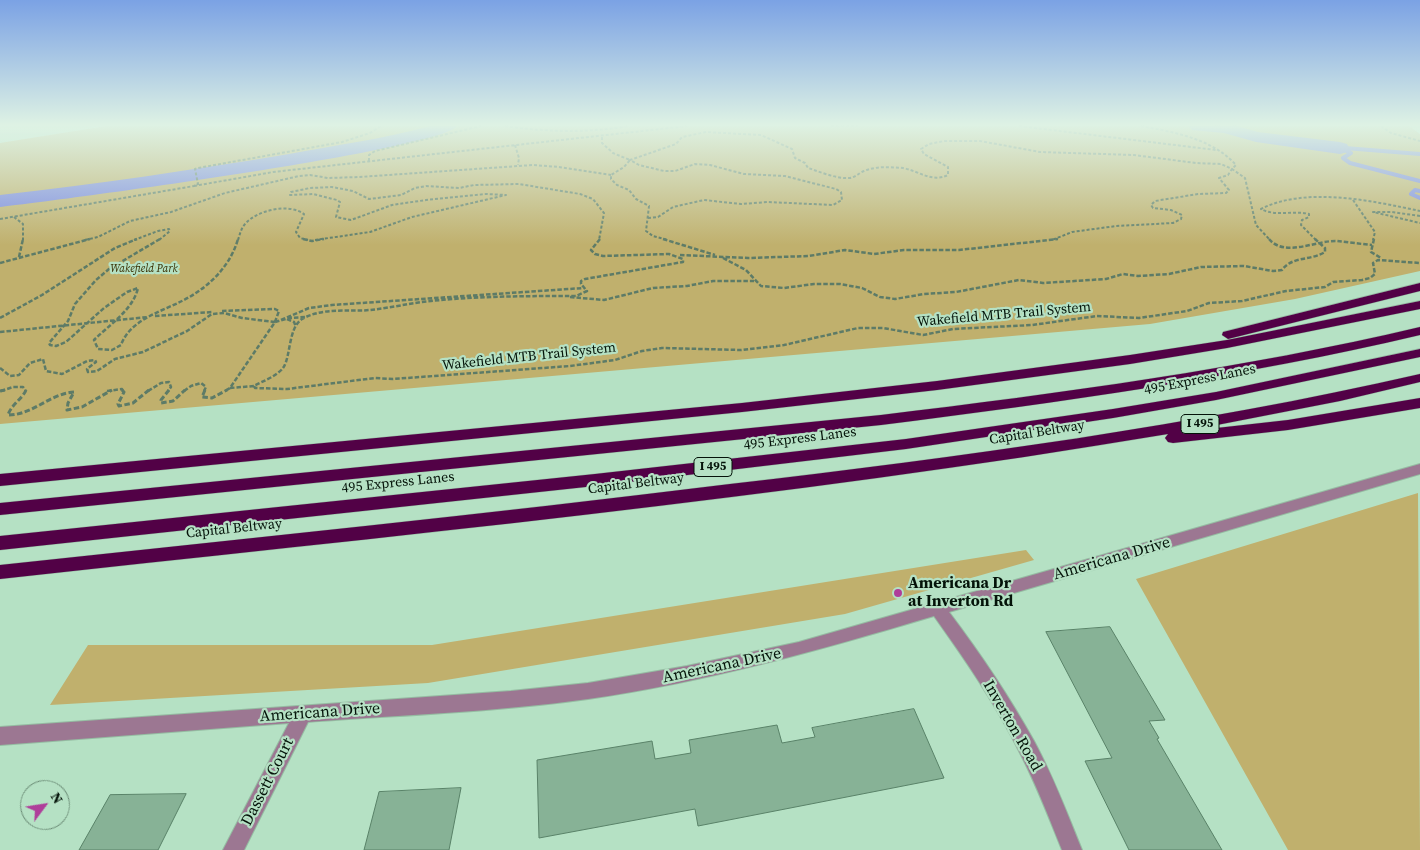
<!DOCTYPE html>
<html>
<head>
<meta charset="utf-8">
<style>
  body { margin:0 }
  #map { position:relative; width:1420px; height:850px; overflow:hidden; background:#b5e1c4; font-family:"Source Serif 4",serif }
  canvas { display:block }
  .north { position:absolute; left:20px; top:780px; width:50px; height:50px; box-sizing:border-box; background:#b5e1c4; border:1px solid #6e8f79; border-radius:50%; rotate:59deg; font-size:14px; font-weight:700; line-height:20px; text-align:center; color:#041309 }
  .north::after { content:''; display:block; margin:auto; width:18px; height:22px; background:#af3e9a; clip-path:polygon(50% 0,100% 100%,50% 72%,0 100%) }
</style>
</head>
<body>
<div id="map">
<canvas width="1420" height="850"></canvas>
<div class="north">N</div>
</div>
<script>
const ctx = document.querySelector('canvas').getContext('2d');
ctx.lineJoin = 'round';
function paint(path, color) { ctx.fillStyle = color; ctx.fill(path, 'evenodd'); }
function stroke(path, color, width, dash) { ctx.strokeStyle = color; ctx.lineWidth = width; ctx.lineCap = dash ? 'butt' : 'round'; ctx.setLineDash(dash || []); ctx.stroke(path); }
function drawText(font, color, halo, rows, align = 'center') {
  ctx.font = font + ' "Source Serif 4",serif'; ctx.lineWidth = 4.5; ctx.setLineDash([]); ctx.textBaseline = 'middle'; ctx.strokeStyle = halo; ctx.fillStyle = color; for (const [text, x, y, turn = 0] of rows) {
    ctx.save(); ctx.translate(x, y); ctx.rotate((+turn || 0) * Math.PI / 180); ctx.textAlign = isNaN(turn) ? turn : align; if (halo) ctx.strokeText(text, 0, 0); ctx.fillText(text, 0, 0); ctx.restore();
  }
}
const green = new Path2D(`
  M106 126H1409L1420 134V271L1295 299 1150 324 0 424V143Z
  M1418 493 1420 850H1288L1136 579Z
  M1026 550 1034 560 845 614 428 683 50 705 88 645H432Z`);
const stream = new Path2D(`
  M1217 126 1220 128
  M1234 126 1239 132
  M1340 148 1351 153 1343 158 1350 163 1420 181
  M1345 148 1420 154
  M1420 191 1415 190 1411 194 1420 198`);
const river = new Path2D(`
  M430 126H457C440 150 54 201 0 207V195C97 184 193 170 289 154 336 145 384 139 430 126Z
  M1189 126H1237L1258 132 1340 142 1347 144 1349 148 1347 152 1340 154 1256 142 1224 133 1192 130Z`);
const building = new Path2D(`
  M1110 627 1165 720 1149 721 1159 738 1157 739 1222 850H1129L1085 761 1112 758 1046 632Z
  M914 709 944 778 698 826 695 809 539 838 537 760 652 741 655 759 691 753 689 740 777 725 782 743 815 737 812 728Z
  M461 788 449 850H364L379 792Z
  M186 794 158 850H79L110 795Z`);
const pathFar2 = new Path2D(`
  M505 126C547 132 587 133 629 126
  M831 126H858
  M1019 126 1216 150
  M1141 126C1174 132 1213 139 1236 165L1232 169 1245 178 1256 225 1270 240
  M1381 126 1391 133 1420 141
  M602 137V143L613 153 630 160 624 167 611 175V179L617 185 629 190 636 199 649 206 646 231 653 236 668 240
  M515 145 519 158 518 165
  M369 161V155L375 151 481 126
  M194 186 273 172 687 126
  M1353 200 1375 232 1373 240
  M1420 216 1392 212H1373L1420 223
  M14 217 23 224V240
  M648 218 658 217 673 207 704 200 741 204 768 202 833 205 842 200 841 192 836 189 785 176 744 174 710 165 695 164 675 171H664L639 165 630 160 676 144 682 137 706 132 761 135 792 149 795 158 805 163 808 168C821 172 836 179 850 178 856 177 859 173 864 171 876 166 890 167 903 168 919 171 932 183 948 175V167L924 154 921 149 929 144 944 141H980L1040 152 1134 155 1196 163 1221 164 1232 169 1228 175 1219 178 1229 190 1226 193 1198 194 1155 201 1151 205 1153 208 1171 210 1182 215 1181 219 1173 223 1116 226 1072 232 1052 240
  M0 219 194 186 198 184 195 169 198 168 342 142 370 133 381 126
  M85 240 98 237 130 221 171 212 225 193 299 176 310 175 328 178 359 177 533 165 559 167 611 175
  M134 240 158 231 169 229 170 231 159 240
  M238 240C240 234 241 228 246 223 258 210 289 203 304 214L296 232 300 238 308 240
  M315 240 370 232 412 217 506 195 486 194 426 200 392 205 351 220 336 217 340 202 337 200 313 194 290 195 291 192 310 188 332 187 353 191 369 199 401 195 415 188 426 186 459 188 474 185 519 184 580 194 593 199 604 213 599 240
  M1316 240 1301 225 1302 220 1309 217V214C1293 210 1276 217 1261 209 1306 186 1373 201 1420 211`);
const pathFar1 = new Path2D(`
  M160 239 109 269 96 280 75 304 68 321 49 343 50 345 56 346 66 342 104 308 127 292 138 288C133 310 109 325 94 340L98 349 112 350 121 345C130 320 160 312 182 301 208 288 230 267 238 239
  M303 239 312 241 324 239
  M600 239 591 250 595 254 603 256 669 254 683 259V262L585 279 581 281V284L587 291 576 296C528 296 478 296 431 301 410 303 390 308 370 310 348 312 323 307 302 319 288 328 291 357 283 368 277 376 263 381 254 386L255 388 287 389 375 378 393 379 570 366 615 360 642 351 662 348 741 350 784 345 858 328H883L923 335 953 329 1032 325 1097 316 1139 318 1187 311 1209 303 1242 301 1286 291 1325 287 1333 282 1362 280 1370 278 1375 274 1373 263 1378 260 1420 263
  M663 239 715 255
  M1269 239C1285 258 1316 240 1337 241 1348 242 1360 244 1372 245
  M1374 239 1371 252 1381 258
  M680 255 748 258 809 256 845 250 874 254 904 250H959L1058 239
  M19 257 23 239
  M723 258 746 270 761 286 784 288 814 284H840L862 288 880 297 895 299 924 294 956 292 1019 280 1043 283 1106 279 1123 274 1138 276 1169 274 1201 267 1244 266 1273 271 1282 270C1292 256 1310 261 1325 252V248L1315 239
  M0 263 90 239
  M570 297 604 300 653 288 687 286 713 281H754
  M222 311 275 309 279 311 275 322
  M155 316 213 312
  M0 318 42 295 115 248 137 239
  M287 319 294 322 296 327
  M281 320 309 308 332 305 584 288
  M275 322 289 318 307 317
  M0 332 148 317
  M0 368 10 376 19 375 30 363 43 359 46 371 62 374 87 361 95 360 96 362 87 369 88 372 97 371 115 359 143 352 187 331 212 314 224 313 242 318 275 322 230 388 225 391
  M230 388 254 386
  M1 391 13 387H23L26 391
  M107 391 122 389 123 391
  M148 391 161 383 169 382 171 387 168 391
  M184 391 191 386 201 383 206 387 204 391`);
const path = new Path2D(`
  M26 390C23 398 11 405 8 415 33 415 49 394 74 392L68 403 67 410 82 407 112 390
  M122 390 124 392 118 404 119 406 133 403 149 390
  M169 390 161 400V403L173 401 185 390
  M205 390 202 397 212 398 227 390
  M0 391 5 390`);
const minor = new Path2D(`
  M1420 464V474L949 612C980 653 1009 696 1034 741 1053 776 1067 813 1082 850H1062C1049 818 1037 786 1021 755 997 706 966 661 934 616 820 650 706 682 588 699 496 712 401 715 308 722L244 850H223L289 723 0 745V727L511 691 588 683 687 666 799 642Z`);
const highway = new Path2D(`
  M1420 283V291L1228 339 1222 335 1223 332Z
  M1420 301V309L1227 348 1130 364 937 390 742 412 0 486V474L742 403 937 381 1130 355 1227 340Z
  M1420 327V335C1242 377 1062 402 881 425L0 515V503L881 415C1062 393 1242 369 1420 327Z
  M1420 349V357L1216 400 1113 418 906 449 595 486 0 550V536L595 474 906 439 1113 409 1216 392Z
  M1420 374V382L1340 401 1181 432 1288 420 1420 398V408L1288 430 1173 443 1168 442 1165 438 1168 434C781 499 390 536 0 579V565C244 539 487 514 730 484 962 457 1192 426 1420 374Z`);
const markers = [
  [898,593,5,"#af3e9a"]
];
const farParknames = [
  ["Wakefield Park",144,269]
];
const shields = [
  [1200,424,38],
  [713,467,38]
];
const shieldNames = [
  ["I 495",1200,424],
  ["I 495",713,467]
];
const streetNames = [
  ["Wakefield MTB Trail System",1004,315,-5],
  ["Wakefield MTB Trail System",529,357,-6],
  ["495 Express Lanes",1200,380,-11],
  ["Capital Beltway",1037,433,-9],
  ["495 Express Lanes",800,439,-7],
  ["495 Express Lanes",398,483,-6],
  ["Capital Beltway",636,484,-7],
  ["Capital Beltway",234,529,-6]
];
const nearStreetnames = [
  ["Americana Drive",1112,559,-16],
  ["Americana Drive",722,666,-12],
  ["Americana Drive",320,713,-4],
  ["Inverton Road",1012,726,60],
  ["Dassett Court",268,782,-63]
];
const nearPoinames = [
  ["Americana Dr",908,584],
  ["at Inverton Rd",908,602]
];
paint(green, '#c0b06d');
stroke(stream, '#7986de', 4);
paint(river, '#7986de');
paint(building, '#87b296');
stroke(building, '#598268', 1);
stroke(minor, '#95bca2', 2);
stroke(highway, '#95bca2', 1);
stroke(pathFar2, '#5d7b67', 2, [3, 2]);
stroke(pathFar1, '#5d7b67', 2.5, [4.5, 2]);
stroke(path, '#5d7b67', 3, [5.5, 2.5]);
paint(minor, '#9c7792');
paint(highway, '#520146');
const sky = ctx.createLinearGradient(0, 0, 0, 245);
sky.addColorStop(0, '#7ba2e4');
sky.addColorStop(0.51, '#def2e4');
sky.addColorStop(1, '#def2e400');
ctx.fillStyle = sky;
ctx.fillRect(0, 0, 1420, 245);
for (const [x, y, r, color] of markers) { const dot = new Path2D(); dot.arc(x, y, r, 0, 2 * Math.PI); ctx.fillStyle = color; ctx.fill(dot); stroke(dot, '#b5e1c4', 2); }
drawText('italic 11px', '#382d00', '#b5e1c4', farParknames);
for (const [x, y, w] of shields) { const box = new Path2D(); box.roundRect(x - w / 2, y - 9.5, w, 19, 4); ctx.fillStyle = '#b5e1c4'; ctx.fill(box); stroke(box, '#041309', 1); }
drawText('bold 12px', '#041309', null, shieldNames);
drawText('14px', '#041309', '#b5e1c4', streetNames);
drawText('16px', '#041309', '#b5e1c4', nearStreetnames);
drawText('bold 16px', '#041309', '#b5e1c4', nearPoinames, 'left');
</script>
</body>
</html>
